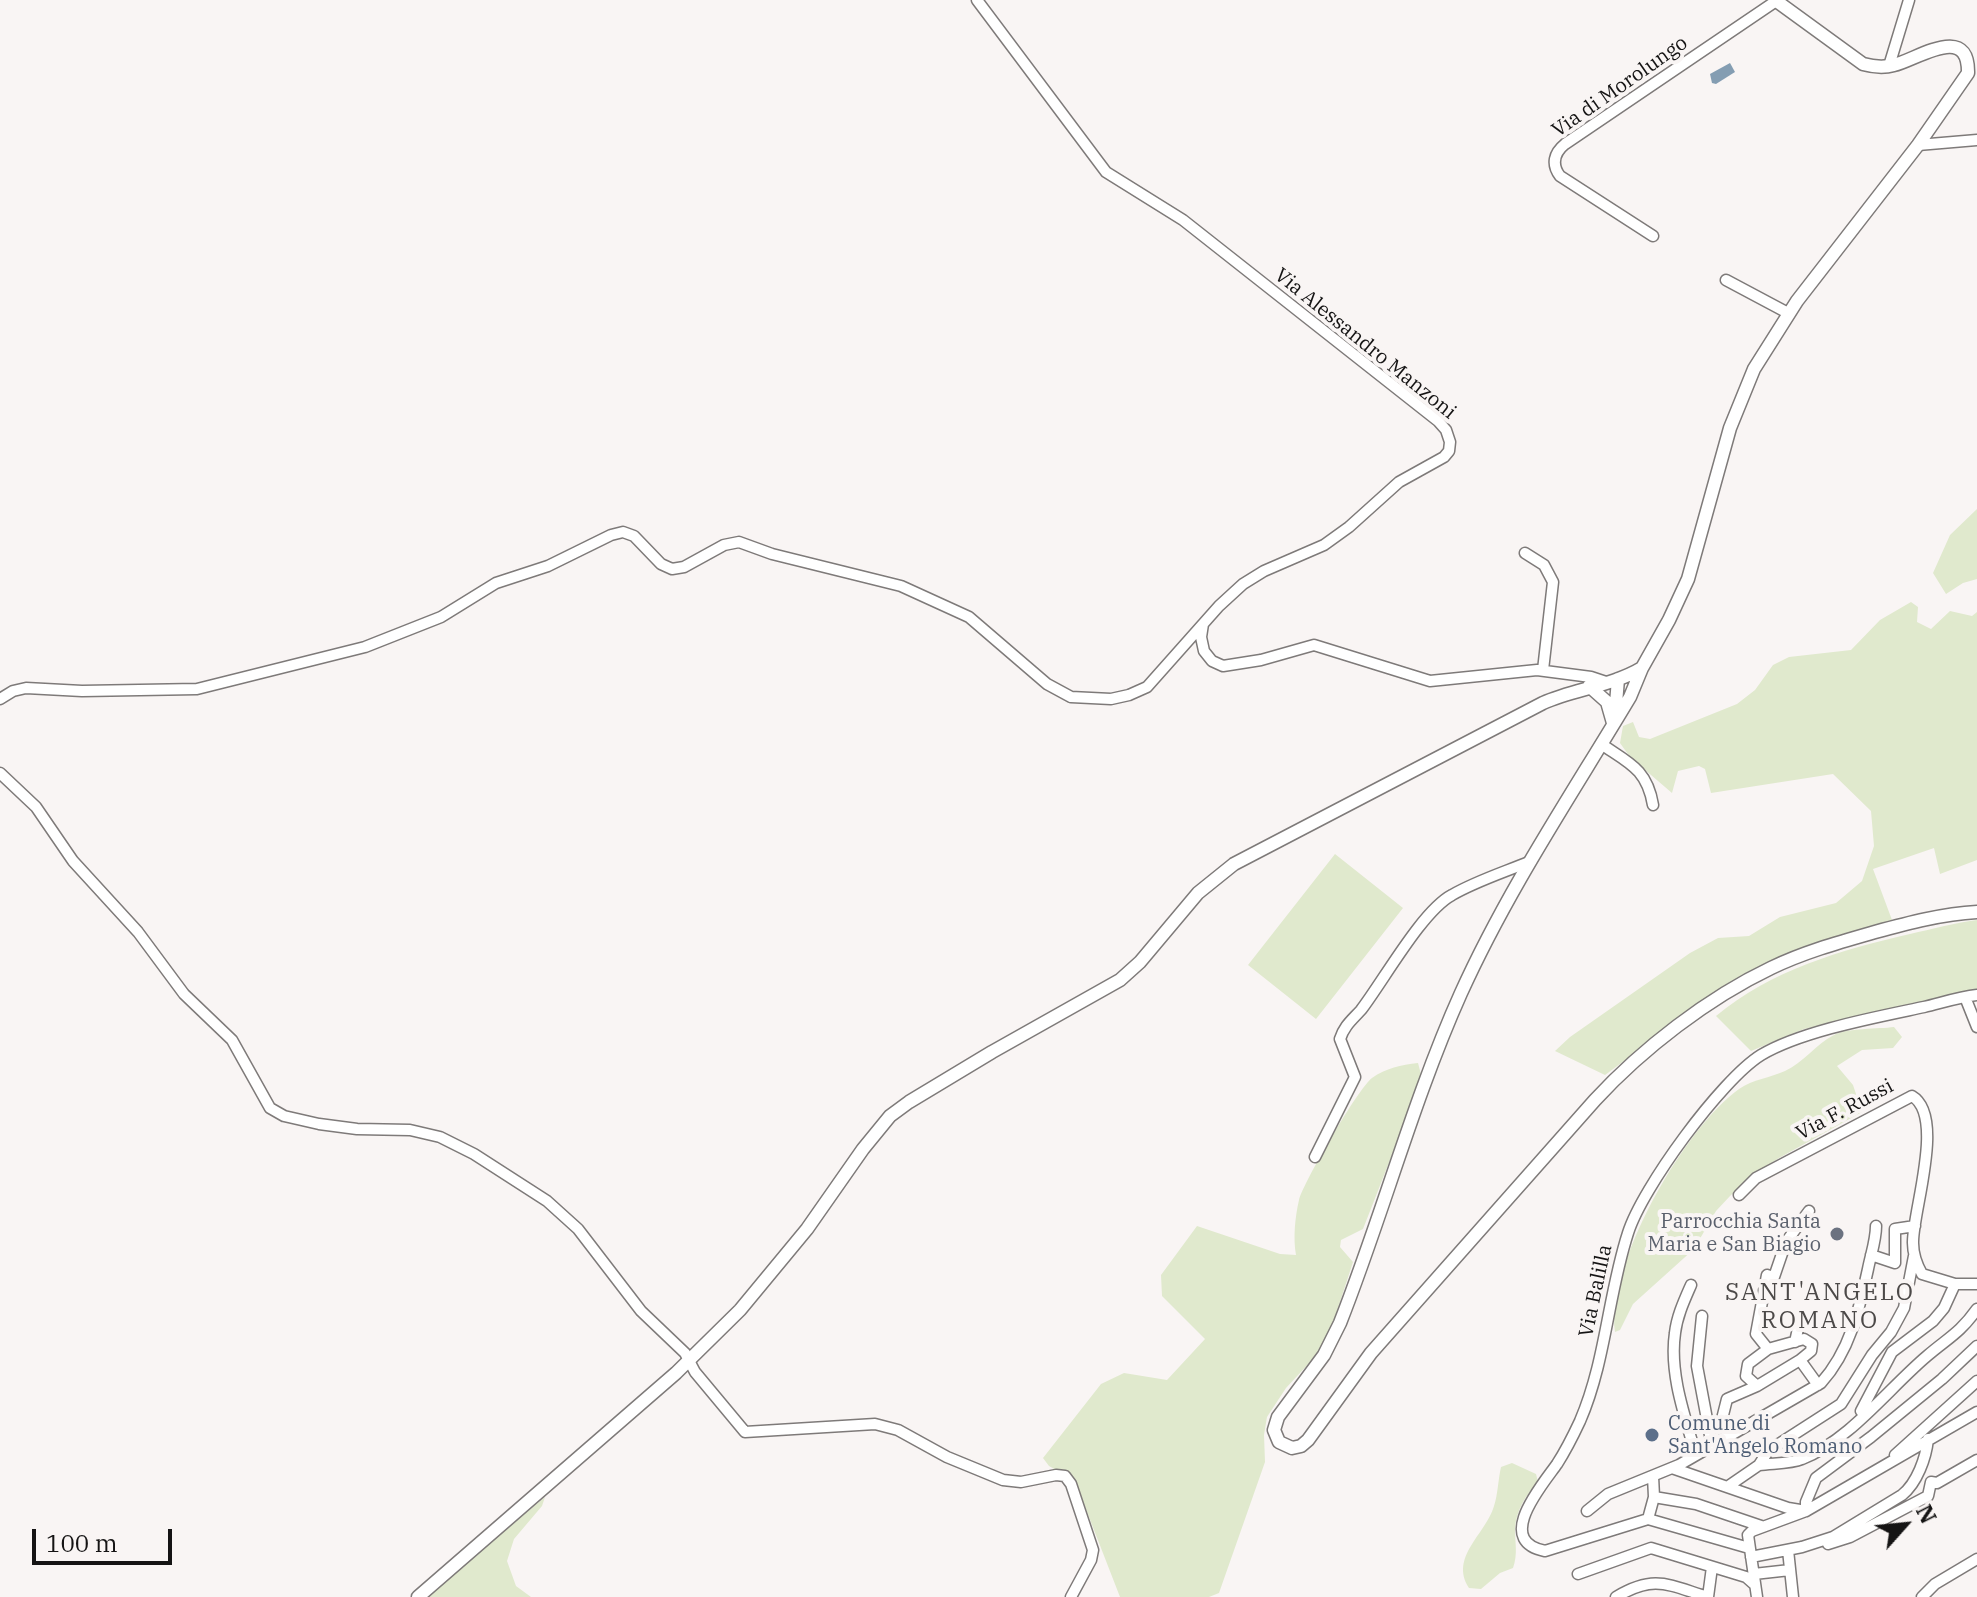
<!DOCTYPE html>
<html>
<head>
<meta charset="utf-8">
<style>
  body { margin:0 }
  #map { position:relative; width:1977px; height:1597px; overflow:hidden; background:#f9f5f4; font-family:"IBM Plex Serif",serif }
  canvas { display:block }
  .north { position:absolute; left:1865px; top:1485px; width:80px; height:80px; -webkit-text-stroke:6px #f9f5f4; paint-order:stroke; rotate:63deg; font-size:22px; font-weight:700; line-height:32px; text-align:center; color:#151414 }
  .north::after { content:''; display:block; margin:auto; width:28px; height:36px; background:#151414; clip-path:polygon(50% 0,100% 100%,50% 72%,0 100%) }
  .scale { position:absolute; left:32px; top:1529px; width:140px; height:36px; box-sizing:border-box; border:4px solid #151414; border-top:0; padding-left:10px; font-size:24px; line-height:28px; white-space:nowrap; color:#151414; -webkit-text-stroke:6px #f9f5f4; paint-order:stroke }
</style>
</head>
<body>
<div id="map">
<canvas width="1977" height="1597"></canvas>
<div class="north">N</div>
<div class="scale">100 m</div>
</div>
<script>
const ctx = document.querySelector('canvas').getContext('2d');
ctx.lineJoin = 'round';
function paint(path, color) { ctx.fillStyle = color; ctx.fill(path, 'evenodd'); }
function stroke(path, color, width, dash) { ctx.strokeStyle = color; ctx.lineWidth = width; ctx.lineCap = dash ? 'butt' : 'round'; ctx.setLineDash(dash || []); ctx.stroke(path); }
function drawText(font, color, halo, rows, align = 'center') {
  ctx.font = font + ' "IBM Plex Serif",serif'; ctx.lineWidth = 8; ctx.setLineDash([]); ctx.textBaseline = 'middle'; ctx.strokeStyle = halo; ctx.fillStyle = color; for (const [text, x, y, turn = 0] of rows) {
    ctx.save(); ctx.translate(x, y); ctx.rotate((+turn || 0) * Math.PI / 180); ctx.textAlign = isNaN(turn) ? turn : align; if (halo) ctx.strokeText(text, 0, 0); ctx.fillText(text, 0, 0); ctx.restore();
  }
}
const green = new Path2D(`
  M1977 509V579L1963 583 1946 594 1933 573 1950 535Z
  M1911 602 1918 607 1917 622 1931 629 1950 611 1972 616 1977 612V860L1940 874 1934 848 1873 869 1892 920 1794 954 1701 1004 1605 1075 1555 1051 1570 1037 1690 953 1718 938 1749 936 1780 917 1836 903 1862 881 1874 846 1871 811 1833 774 1711 793 1705 769 1699 766 1678 771 1672 793 1630 757 1620 743 1623 726 1633 722 1639 737 1650 739 1737 704 1755 690 1773 665 1789 657 1851 650 1880 620Z
  M1335 854 1403 908 1316 1019 1248 965Z
  M1977 920V989L1804 1029 1751 1051 1716 1016C1771 970 1841 950 1910 934 1932 929 1954 923 1977 920Z
  M1894 1027 1902 1037 1893 1048 1862 1050 1837 1066 1853 1085 1862 1112 1779 1158 1755 1174 1731 1195 1716 1211 1694 1249 1633 1304 1620 1330 1615 1332C1606 1265 1684 1128 1739 1089 1753 1079 1770 1078 1785 1071 1803 1063 1816 1044 1834 1035 1846 1028 1879 1029 1894 1027Z
  M1418 1063 1422 1078 1363 1229 1341 1240 1340 1247 1353 1262 1326 1345 1286 1388 1267 1417 1264 1435 1265 1462 1219 1593 1209 1597H1120L1075 1481 1049 1466 1043 1458 1101 1384 1124 1373 1167 1380 1205 1339 1162 1296 1161 1275 1197 1226 1280 1254 1296 1255C1293 1238 1295 1217 1299 1200 1303 1183 1359 1087 1372 1078 1386 1068 1401 1065 1418 1063Z
  M1512 1463 1536 1474 1538 1482C1526 1495 1516 1510 1515 1529 1515 1543 1518 1554 1513 1568L1500 1573 1481 1589 1469 1588C1449 1557 1486 1534 1494 1506 1498 1494 1498 1480 1501 1467Z
  M545 1497 542 1506 514 1539 507 1561 516 1586 531 1597H424Z`);
const water = new Path2D(`
  M1730 63 1735 72 1716 84 1712 83 1710 74Z`);
const minor = new Path2D(`
  M1889 66 1909 0
  M1918 145 1977 140
  M1653 236 1560 176C1551 164 1554 153 1565 144L1776 1
  M1726 280 1788 313
  M1525 553 1544 565 1553 582 1543 670
  M1203 624 1201 637 1204 651 1212 661 1223 666 1261 660 1314 645 1430 681 1537 670 1591 677 1606 682
  M0 699 13 691 26 688 82 691 197 689 365 647 441 617 496 583 548 566 611 535 623 532 634 536 661 564 672 569 684 567 724 545 739 542 772 554 901 586 969 617 1047 684 1071 697 1111 699 1129 695 1147 687 1219 606 1243 584 1264 571 1324 545 1349 527 1399 482 1444 457 1449 451 1450 442 1446 430 1438 421 1183 220 1106 172 977 0
  M1601 744C1629 763 1647 769 1653 805
  M0 773 36 807 73 861 138 932 184 994 232 1040 270 1108 284 1116 319 1124 357 1129 410 1130 440 1137 474 1154 547 1201 578 1229 641 1311 685 1353 695 1372 745 1432 875 1424 898 1430 947 1457 1003 1480 1021 1482 1056 1475 1065 1476 1071 1484 1093 1550 1091 1560 1071 1597
  M1965 997 1977 1027
  M1315 1157 1355 1077 1340 1039C1344 1026 1352 1020 1361 1010 1384 980 1422 911 1452 895 1476 881 1505 872 1531 861
  M1739 1195 1756 1178 1912 1096C1946 1116 1912 1213 1913 1243 1913 1254 1917 1265 1922 1274L1955 1284H1977
  M1871 1255 1895 1263V1229L1915 1226
  M1691 1285C1684 1301 1677 1316 1675 1333 1669 1373 1685 1417 1696 1455
  M1702 1316 1697 1366 1712 1446
  M1795 1342 1799 1324
  M1768 1349 1756 1334 1767 1275 1774 1277 1786 1242 1809 1211
  M1757 1386 1746 1376 1748 1364 1768 1349 1804 1339 1812 1344 1811 1351 1800 1360
  M1861 1411 1892 1352 1933 1321 1944 1308 1955 1284
  M1729 1437 1721 1423 1727 1399 1757 1386 1800 1360 1818 1385
  M1895 1455 1977 1381
  M1759 1465C1772 1463 1790 1464 1802 1459 1849 1441 1889 1388 1927 1356 1948 1338 1960 1333 1977 1309
  M1672 1468 1788 1508 1806 1511 1977 1412
  M1727 1487 1759 1465 1768 1451 1841 1404 1872 1355 1891 1332 1904 1308 1914 1256
  M1654 1497 1696 1504 1761 1526
  M1587 1511 1608 1494 1679 1465 1821 1383C1850 1351 1859 1310 1868 1269 1871 1254 1876 1240 1876 1226
  M1648 1519 1654 1497 1653 1476
  M1828 1544 1850 1537 1928 1496 1931 1482 1937 1483 1977 1460
  M1749 1548 1648 1519 1545 1551C1493 1541 1543 1484 1557 1464 1566 1450 1573 1436 1580 1421 1606 1361 1608 1294 1628 1233 1642 1188 1721 1080 1761 1055 1801 1031 1877 1017 1924 1007 1941 1003 1959 997 1977 995
  M1788 1550 1793 1597
  M1751 1557 1802 1547 1833 1537 1902 1495C1917 1483 1926 1458 1928 1439
  M1578 1574 1651 1548 1746 1577 1755 1585
  M1754 1574 1790 1570
  M1616 1597C1655 1574 1668 1585 1708 1597L1712 1567
  M1757 1597 1748 1535 1752 1531 1806 1511V1502L1816 1478 1871 1437 1942 1379 1977 1346
  M1922 1597 1935 1584 1977 1559`);
const tertiary = new Path2D(`
  M1775 0 1863 64C1874 67 1883 68 1894 65 1916 60 1969 22 1968 73L1918 145 1797 301 1754 369 1730 428 1688 579 1669 620 1642 668 1630 697C1572 794 1508 889 1461 993 1413 1100 1383 1214 1340 1323L1324 1355 1278 1417 1274 1430 1279 1442 1292 1448 1301 1446 1308 1440 1371 1353 1595 1100C1642 1049 1708 998 1771 968 1804 952 1840 942 1875 932 1908 923 1942 914 1977 912
  M1589 686 1607 702 1613 723
  M1615 716 1618 679
  M418 1597 676 1373 740 1310 807 1229 863 1149 890 1116 909 1102 992 1052 1120 980 1140 962 1198 893 1234 864 1543 703C1574 689 1612 686 1642 668`);
const markers = [
  [1837,1234,8,"#6b7280"],
  [1652,1435,8,"#5c6f8a"]
];
const streetNames = [
  ["Via di Morolungo",1620,87,-35],
  ["Via Alessandro Manzoni",1365,344,39],
  ["Via F. Russi",1845,1110,-28],
  ["Via Balilla",1596,1291,-78]
];
const worshipNames = [
  ["Parrocchia Santa",1821,1222],
  ["Maria e San Biagio",1821,1245]
];
const serviceNames = [
  ["Comune di",1668,1424],
  ["Sant'Angelo Romano",1668,1447]
];
const quarterNames = [
  ["SANT'ANGELO",1820,1293],
  ["ROMANO",1820,1321]
];
paint(green, '#e0e9cd');
paint(water, '#849db2');
stroke(minor, '#7e7a79', 13);
stroke(tertiary, '#7e7a79', 15);
stroke(minor, '#fff', 10);
stroke(tertiary, '#fff', 12);
for (const [x, y, r, color] of markers) { const dot = new Path2D(); dot.arc(x, y, r, 0, 2 * Math.PI); ctx.fillStyle = color; ctx.fill(dot); stroke(dot, '#f9f5f4', 3); }
drawText('20px', '#151414', '#f9f5f4', streetNames);
drawText('20px', '#5b616d', '#f9f5f4', worshipNames, 'right');
drawText('20px', '#4e5e75', '#f9f5f4', serviceNames, 'left');
ctx.letterSpacing = '2px';
drawText('24px', '#4c4948', '#f9f5f4', quarterNames);
ctx.letterSpacing = '0px';
</script>
</body>
</html>
